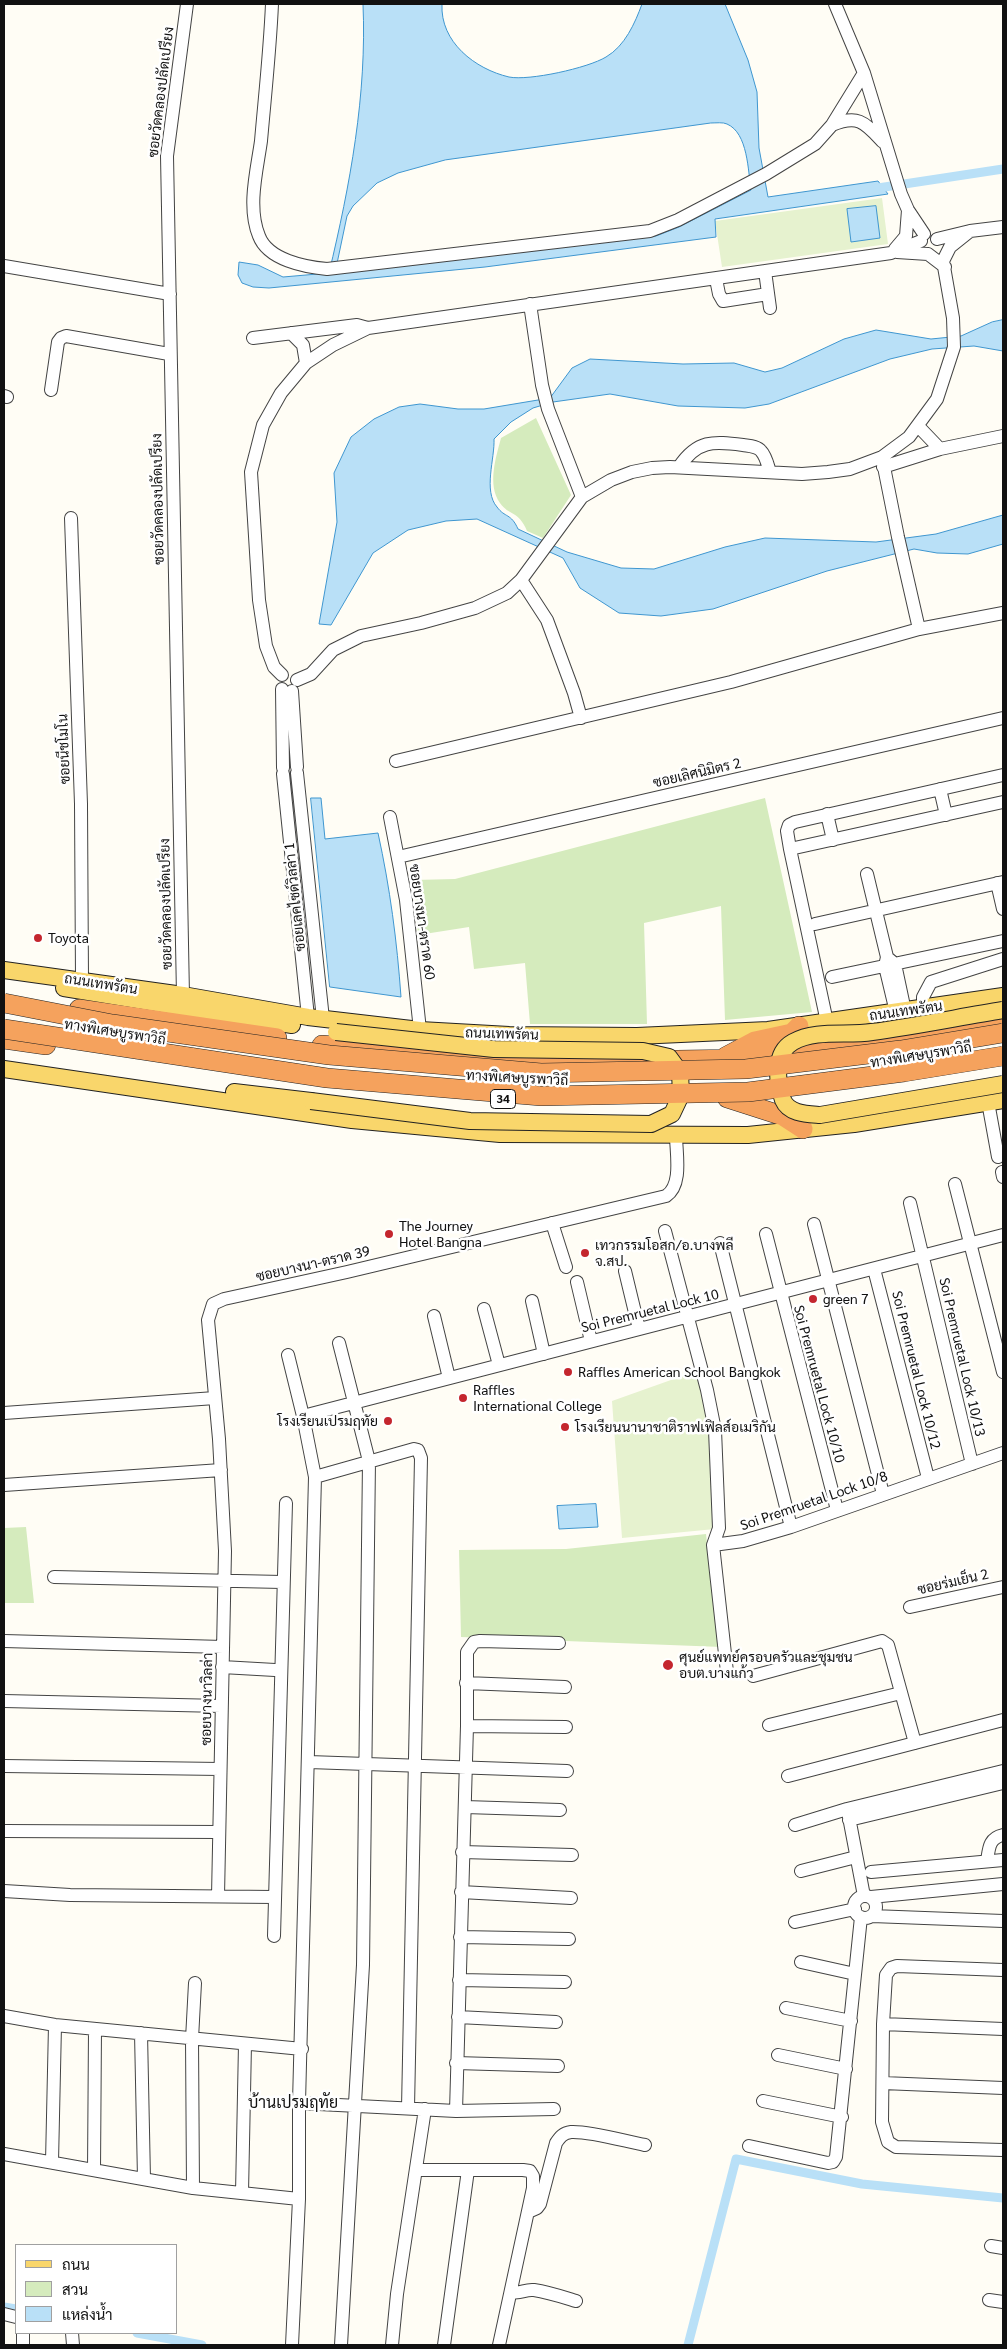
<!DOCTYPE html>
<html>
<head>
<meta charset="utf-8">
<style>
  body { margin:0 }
  #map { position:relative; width:1007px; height:2349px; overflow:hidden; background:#fffdf5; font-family:Georgia,Sarabun,serif }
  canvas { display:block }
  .frame { position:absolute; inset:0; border:5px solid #111; pointer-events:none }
  .legend { position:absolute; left:15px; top:2244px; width:162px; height:90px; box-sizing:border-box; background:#fff; border:1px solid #a0a0a0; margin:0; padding:6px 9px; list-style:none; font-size:15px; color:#111 }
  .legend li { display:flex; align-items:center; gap:10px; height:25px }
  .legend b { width:25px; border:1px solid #a0a0a0 }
</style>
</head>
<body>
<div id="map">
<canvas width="1007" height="2349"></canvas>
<div class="frame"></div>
<ul class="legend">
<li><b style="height:6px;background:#f9d66b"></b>ถนน</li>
<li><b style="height:14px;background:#d5ebbd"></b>สวน</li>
<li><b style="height:14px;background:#b9e0f7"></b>แหล่งน้ำ</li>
</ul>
</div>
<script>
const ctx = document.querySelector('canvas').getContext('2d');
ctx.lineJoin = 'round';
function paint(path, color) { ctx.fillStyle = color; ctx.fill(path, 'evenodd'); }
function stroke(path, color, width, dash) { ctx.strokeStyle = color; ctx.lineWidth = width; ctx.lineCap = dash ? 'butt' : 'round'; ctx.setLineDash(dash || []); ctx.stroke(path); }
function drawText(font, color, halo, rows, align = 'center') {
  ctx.font = font + ' Georgia,Sarabun,serif'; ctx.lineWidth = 5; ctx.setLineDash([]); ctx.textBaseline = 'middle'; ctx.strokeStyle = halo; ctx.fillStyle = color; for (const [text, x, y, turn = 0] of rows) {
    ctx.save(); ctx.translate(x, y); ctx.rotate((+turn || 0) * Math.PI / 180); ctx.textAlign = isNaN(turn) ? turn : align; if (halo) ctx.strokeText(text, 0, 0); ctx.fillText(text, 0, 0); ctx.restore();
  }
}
const green = new Path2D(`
  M536 418 571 495 543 538 527 531C518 510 509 516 500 503 487 485 496 457 501 438Z
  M765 798 812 1012 725 1020 721 906 644 923 647 1024H530L525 963 474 969 469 927 418 935 414 880 455 879Z
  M26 1527 34 1603H4V1528Z
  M706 1534 713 1598 722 1647 461 1637 459 1550 566 1549Z`);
const pitch = new Path2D(`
  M882 198 888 244 722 267 715 221Z
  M699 1370 711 1408 715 1529 622 1538 612 1401Z`);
const water = new Path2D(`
  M363 4H442C440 42 475 69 509 77 529 81 588 68 606 57 625 46 635 23 642 4H725L748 60 757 92 759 148 768 197 878 181 888 194 715 219 716 237 485 267 269 288 253 287 242 283 238 275 239 262 258 265 283 277 329 273C350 185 367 95 363 4ZM711 123C716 123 723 122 727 124 748 133 748 171 751 190L679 227 656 236 335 273 347 216 353 206 377 183 398 173 445 160Z
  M876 206 880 238 851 242 847 209Z
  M1003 320V351L974 346 932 349 890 359 769 404 745 408 678 406 610 394 553 402 533 408 511 422 494 439C495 458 483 491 497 507 505 518 511 513 518 529L567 552 621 568 654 569 725 547 765 538 876 542 936 534 1003 515V544L968 554 937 553 914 549 827 571 713 609 661 616 619 613 580 588 563 558 477 519 446 521 408 530 373 553 331 625 319 624 337 522 334 473 351 437 374 419 399 407 420 404 458 409H484L550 398 572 368 590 359 683 364 734 363 765 372 782 368 844 339 876 330 931 339 961 336 992 322Z
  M311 798H321L325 839 378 833C390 888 397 941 401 997L330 987Z
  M596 1504 598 1527 559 1529 557 1506Z`);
const canal = new Path2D(`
  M878 188 1003 169
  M4 2307 16 2309
  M137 2333 202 2345
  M688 2345 736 2159 862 2184 1003 2198`);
const minor = new Path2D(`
  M272 4C270 50 265 95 261 141 257 170 247 207 259 236 268 260 305 267 327 269L650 231 678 220 766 174 815 144 832 125 864 73
  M835 4 864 73 901 194 908 210 924 234
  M832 125C859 114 865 123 883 142
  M937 239 970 231 1003 227
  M895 249 906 236 908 210
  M897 252 928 254 945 267
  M4 266 170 294
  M765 271 770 308
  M716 279 719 294 723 301 768 294
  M530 304 542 385 548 409 582 497
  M291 333 303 345 306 363
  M253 338 357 325 368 328
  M51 390 58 342 61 338 66 336 169 354
  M4 396 7 397
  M918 426 940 449
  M882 457 898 537 919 629
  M679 467C697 440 713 441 743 445 749 446 757 446 761 451 766 456 768 466 770 472
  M883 467 940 449 1003 436
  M71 518 81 804 82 980
  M521 580 547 620 574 693 581 718
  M282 675 274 667 266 646 259 600 251 472 263 425 281 393 306 363 333 345 368 328 891 253 921 241
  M297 680 311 674 333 650 361 636 421 623 475 608 507 593 521 580 582 497 611 480 632 472 652 468 670 467 802 474 828 472 850 469 882 457 909 437 937 399 954 347 953 318 943 261 950 247 970 231
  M282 689 283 768
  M292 691 297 767
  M396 761 731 682 919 629 1003 613
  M297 773 323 1019
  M283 774 308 1017
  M940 789 946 815
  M827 814 833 840
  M390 817 406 900 420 1030
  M790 849 1003 802
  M398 857 1003 718
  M867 874 887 957 885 966 896 1012
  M997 883 1003 909
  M815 924 1003 882
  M889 959 895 964 905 1011
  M832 977 1003 941
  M183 995 167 156 187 4
  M923 1009V997L931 982 1003 959
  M827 1022 790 849 787 831 789 825 795 822 1003 775
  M988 1102 998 1157
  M1002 1172 1003 1177
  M955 1184 1003 1372
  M910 1203 972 1464
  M552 1223 566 1267
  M814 1224 883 1494
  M665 1231 707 1390 715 1430 719 1528 713 1545 727 1672
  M766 1234 837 1510
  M720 1243 791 1527
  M874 1269 928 1478
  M625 1271 639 1329
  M577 1282 591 1341
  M532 1301 544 1354
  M484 1309 499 1365
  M434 1316 449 1378
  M339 1343 369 1461 363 1965 341 2345
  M288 1355 303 1416 315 1477 299 2103V2199L292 2345
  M4 1413 215 1398
  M303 1416 1003 1235
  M315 1477 414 1449 418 1450 421 1458 408 2108
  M4 1485 221 1470
  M713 1545 743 1541 791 1527 1003 1453
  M54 1577 282 1582
  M910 1607 1003 1587
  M4 1641 223 1647
  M222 1667 275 1670
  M753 1676 882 1641 888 1645 915 1743
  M466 1683 565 1687
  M4 1701 221 1706
  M769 1725 901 1693
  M467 1726 566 1727
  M309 1762 567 1771
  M4 1766 220 1769
  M788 1776 1003 1720
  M465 1807 560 1810
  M848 1812 864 1896
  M849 1820 1003 1783
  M795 1825 847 1809 1003 1771
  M4 1831 219 1832
  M462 1852 572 1855
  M987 1861C989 1848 989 1838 1003 1835
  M801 1871 856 1857
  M871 1872 1003 1860
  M4 1891 70 1895 274 1897
  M461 1892 571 1898
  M854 1907a11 11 0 1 1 22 0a11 11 0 1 1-22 0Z
  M218 1896 225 1551 219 1439 208 1320 213 1304 224 1299 347 1272 666 1196C683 1185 676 1153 676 1135
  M871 1897 1003 1884
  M872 1916 1003 1921
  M795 1922 855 1909
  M274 1936 286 1503
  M460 1937 569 1939
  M801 1962 855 1974
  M1003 1970 897 1966 891 1968 886 1975 883 2024 882 2122 888 2142 896 2147 1003 2150
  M459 1980 565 1982
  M786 2008 851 2021
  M4 2016 55 2025 302 2049
  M458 2017 556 2022
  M883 2024 1003 2029
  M141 2033 144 2179
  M778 2055 846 2069
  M456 2063 558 2066
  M883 2083 1003 2088
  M763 2101 842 2117
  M299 2103 456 2111 554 2109
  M456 2111 467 1726V1652L474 1642 480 1641 559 1643
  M749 2146 828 2163 833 2162 836 2157 861 1917
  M4 2154 193 2188 299 2199
  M52 2162 55 2025
  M94 2170 95 2029
  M417 2170H523L530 2171 533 2176V2188L499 2345
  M193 2188 192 2039 195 1983
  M242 2193 245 2044
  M528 2212 537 2208 540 2204 556 2143C560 2137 563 2133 571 2132 591 2131 624 2141 645 2145
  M991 2246 1003 2248
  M511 2292C522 2294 524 2289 534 2290 548 2292 563 2297 576 2301
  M989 2300 1003 2302
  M4 2314 16 2317
  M23 2333V2345
  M72 2333 73 2345
  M392 2345 397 2294 425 2109
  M444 2345 468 2170`);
const major = new Path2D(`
  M4 970 183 995 308 1017 420 1030 509 1035 637 1036 768 1030 1003 996
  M64 988 292 1025
  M4 1069 352 1120 500 1134 748 1135 854 1124 1003 1100
  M234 1092 311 1101`);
const highway = new Path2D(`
  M79 1009 277 1038
  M4 1039 46 1045
  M322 1045 541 1062 745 1059 899 1041 1003 1024
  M725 1057 755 1041 792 1033 799 1026
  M727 1098 783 1116 803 1129`);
const majorBridge = new Path2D(`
  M1003 1010C960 1017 916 1026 872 1032 847 1036 816 1029 793 1042 773 1053 777 1082 783 1100 789 1114 807 1114 820 1115L1003 1084
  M311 1101 470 1121 651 1124 672 1114 681 1095 680 1072 669 1057 643 1051 494 1049 336 1032`);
const highwayBridge = new Path2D(`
  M4 1003 112 1024 329 1055 541 1073 746 1069 901 1050 1003 1033
  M4 1029 327 1078 541 1096 748 1092 904 1072 1003 1056`);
const markers = [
  [38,938,5,"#c4262e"],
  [389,1234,5,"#c4262e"],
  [585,1253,5,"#c4262e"],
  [813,1299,5,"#c4262e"],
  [568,1372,5,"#c4262e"],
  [463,1398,5,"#c4262e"],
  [388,1421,5,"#c4262e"],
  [565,1427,5,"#c4262e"],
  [668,1665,6,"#c4262e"]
];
const shields = [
  [503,1099,25]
];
const shieldNames = [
  ["34",503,1099]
];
const streetNames = [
  ["ซอยวัดคลองปลัดเปรียง",161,92,-83],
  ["ซอยวัดคลองปลัดเปรียง",158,499,-91],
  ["ซอยนีชโมโน",64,749,-92],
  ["ซอยเลิศนิมิตร 2",697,773,-13],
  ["ซอยเลคไซด์วิลล่า 1",295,897,-96],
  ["ซอยวัดคลองปลัดเปรียง",166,904,-91],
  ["ซอยบางนา-ตราด 60",422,922,82],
  ["ถนนเทพรัตน",101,984,9],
  ["ถนนเทพรัตน",906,1011,-8],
  ["ทางพิเศษบูรพาวิถี",115,1032,9],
  ["ถนนเทพรัตน",502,1034,2],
  ["ทางพิเศษบูรพาวิถี",921,1055,-9],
  ["ทางพิเศษบูรพาวิถี",517,1078,3],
  ["ซอยบางนา-ตราด 39",313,1264,-13],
  ["Soi Premruetal Lock 10",650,1311,-14],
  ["Soi Premruetal Lock 10/13",962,1357,77],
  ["Soi Premruetal Lock 10/12",916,1370,76],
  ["Soi Premruetal Lock 10/10",819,1384,75],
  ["Soi Premruetal Lock 10/8",814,1501,-19],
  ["ซอยร่มเย็น 2",953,1582,-13],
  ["ซอยบางนาวิลล่า",207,1699,-89]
];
const poiNames = [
  ["Toyota",48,938],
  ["The Journey",399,1226],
  ["Hotel Bangna",399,1242],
  ["เทวกรรมโอสก/อ.บางพลี",595,1245],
  ["จ.สป.",595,1261],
  ["green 7",823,1299],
  ["Raffles American School Bangkok",578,1372],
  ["Raffles",473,1390],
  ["International College",473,1406],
  ["โรงเรียนเปรมฤทัย",378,1421,"right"],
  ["โรงเรียนนานาชาติราฟเฟิลส์อเมริกัน",575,1427],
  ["ศุนย์แพทย์ครอบครัวและชุมชน",679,1657],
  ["อบต.บางแก้ว",679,1673]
];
const quarterNames = [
  ["บ้านเปรมฤทัย",293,2103]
];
paint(green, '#d5ebbd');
paint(pitch, '#e6f2cf');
paint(water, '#b9e0f7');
stroke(water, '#3f96cf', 1);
stroke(canal, '#b9e0f7', 9);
stroke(minor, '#444', 14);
stroke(major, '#222', 18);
stroke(highway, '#222', 20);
stroke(minor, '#fff', 12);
stroke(major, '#f9d66b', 16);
stroke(highway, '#f5a25d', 19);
stroke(majorBridge, '#222', 18, []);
stroke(highwayBridge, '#222', 20, []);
stroke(majorBridge, '#f9d66b', 16);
stroke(highwayBridge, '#f5a25d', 19);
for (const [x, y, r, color] of markers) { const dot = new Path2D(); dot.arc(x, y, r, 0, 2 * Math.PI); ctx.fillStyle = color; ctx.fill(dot); stroke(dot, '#fff', 2); }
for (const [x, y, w] of shields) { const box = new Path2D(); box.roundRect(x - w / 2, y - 9.5, w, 19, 4); ctx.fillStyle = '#fff'; ctx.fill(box); stroke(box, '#111', 1); }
drawText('bold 12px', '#111', null, shieldNames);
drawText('14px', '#111', '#fff', streetNames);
drawText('14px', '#111', '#fff', poiNames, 'left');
drawText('16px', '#111', '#fff', quarterNames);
</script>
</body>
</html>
